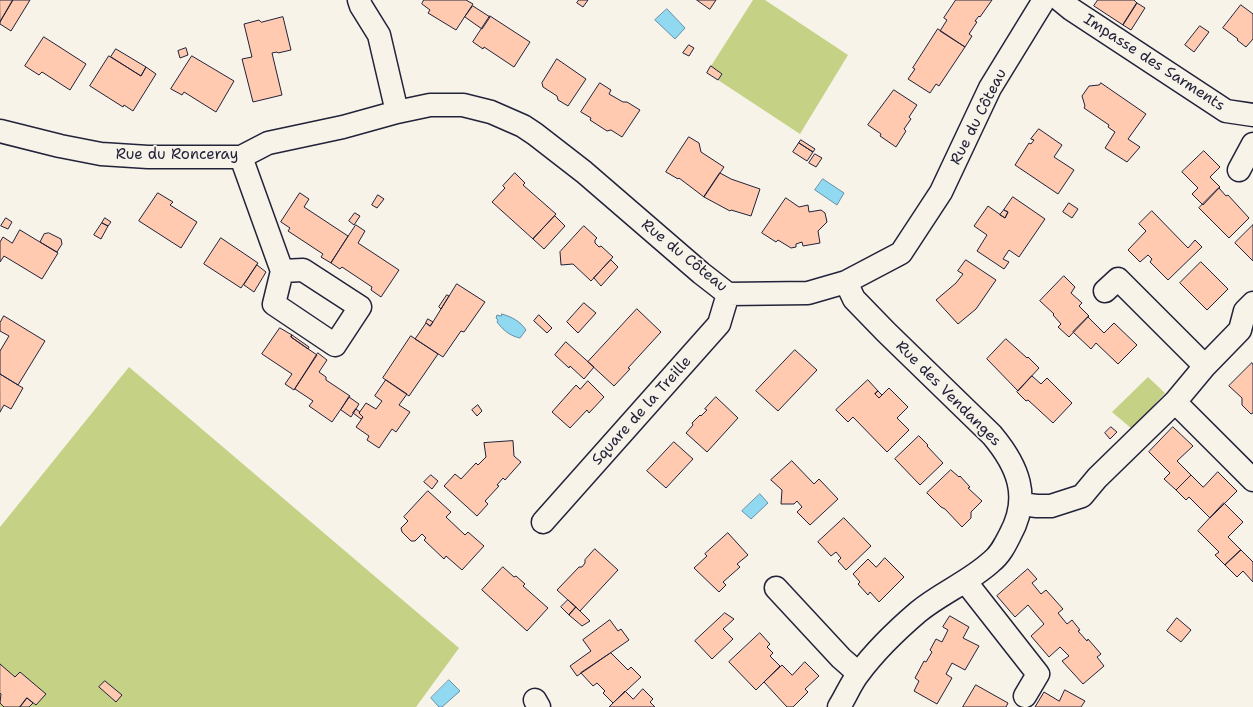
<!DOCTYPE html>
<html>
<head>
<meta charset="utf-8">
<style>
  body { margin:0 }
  canvas { display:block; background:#f7f3e8 }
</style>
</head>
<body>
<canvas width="1253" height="707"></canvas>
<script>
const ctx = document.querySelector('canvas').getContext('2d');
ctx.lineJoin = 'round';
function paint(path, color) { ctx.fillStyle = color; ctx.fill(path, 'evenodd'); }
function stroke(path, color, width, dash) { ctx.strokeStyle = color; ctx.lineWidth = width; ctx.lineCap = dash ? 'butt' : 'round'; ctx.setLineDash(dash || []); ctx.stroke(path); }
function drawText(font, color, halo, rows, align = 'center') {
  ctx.font = font + ' "Shantell Sans",sans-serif'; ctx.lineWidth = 3.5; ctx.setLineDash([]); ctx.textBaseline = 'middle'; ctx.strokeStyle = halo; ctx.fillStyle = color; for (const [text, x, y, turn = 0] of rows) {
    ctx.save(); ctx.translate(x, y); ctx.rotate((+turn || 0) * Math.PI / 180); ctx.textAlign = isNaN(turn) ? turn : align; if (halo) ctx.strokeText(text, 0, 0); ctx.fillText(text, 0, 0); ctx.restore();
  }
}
const green = new Path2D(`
  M753 0H765L848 55 800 134 718 80 722 74 711 66Z
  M129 367 459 648 416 707H0V527Z
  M1148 377 1165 393 1132 429 1112 412Z`);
const water = new Path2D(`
  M667 9 685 28 675 39 655 20Z
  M823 179 844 193 837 205 815 190Z
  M502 314C512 317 520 321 526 330L520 338C510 336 503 330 497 322L498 320 496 318 497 315 501 316Z
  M760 494 768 503 751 519 742 511Z
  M449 680 460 691 442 707H439L431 698Z`);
const building = new Path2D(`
  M0 0H13L0 22Z
  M13 0H30L11 31 0 24V22Z
  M424 0H466L473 4 456 30 428 13 430 10 422 4Z
  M579 0H588L583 7 577 3Z
  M697 0H716L710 9Z
  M956 0H992L980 17 979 16 975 21 977 22 969 34 972 36 965 47 940 31 947 20 944 18Z
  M1098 0H1134L1137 3 1123 25 1094 6Z
  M1137 3 1145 8 1131 30 1123 25Z
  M1241 5 1253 14V39L1246 47 1237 40 1238 39 1223 28Z
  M473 6 490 17 482 29 465 17Z
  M490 16 530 42 514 67 484 47 483 49 473 42Z
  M283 17 291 50 278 53 277 52 272 53 282 95 253 102 242 59 252 57 244 24 259 20 261 22Z
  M1200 26 1209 32 1194 52 1185 45Z
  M938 29 965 47 939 86 936 84 930 93 908 79 915 69 913 68Z
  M44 37 86 64 70 90 42 72 39 75 25 66Z
  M689 45 694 48 689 56 683 53Z
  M186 48 188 55 180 58 178 51Z
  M116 49 146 67 141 76 111 57Z
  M109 56 141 76 146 67 156 74 133 111 124 105 123 107 90 86Z
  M192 56 234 81 216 112 184 92 182 95 171 89Z
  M557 59 586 79 568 106 558 100 557 96 543 87 542 83Z
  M711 66 722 74 718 80 707 73Z
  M600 83 611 90 609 94 623 102H627L640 110 622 137 611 130 607 131 590 120 591 118 581 112Z
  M1101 83 1146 114 1128 139 1140 147 1127 162 1105 148 1115 132 1108 127 1109 125 1084 108 1085 106 1082 96 1089 86 1099 85Z
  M894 90 917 105 909 117 911 119 904 129 906 131 896 147 880 136 881 134 868 125Z
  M1039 129 1062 145 1054 157 1074 170 1058 194 1015 165 1029 143 1031 144 1034 140 1031 139Z
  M689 137 699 143 701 152 724 167 704 197 679 178 678 179 666 172Z
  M801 140 815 149 813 152 799 143Z
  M799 143 813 152 807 161 793 152Z
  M1204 151 1220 167 1210 177 1220 187 1203 205 1192 194 1198 188 1182 172Z
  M815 154 822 158 816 167 809 163Z
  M515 173 525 183 523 185 556 214 533 239 492 202 505 188 503 186Z
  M720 173 731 179 760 189 751 216 731 210 730 211 704 197Z
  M1219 188 1226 196 1228 195 1249 218 1229 238 1199 208Z
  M158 193 173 202 170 205 197 222 181 248 139 221Z
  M300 193 309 199 304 207 348 236 331 263 321 257 323 254 288 231 290 228 281 222Z
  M378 195 384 199 377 208 372 205Z
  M1013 197 1045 219 1019 257 1009 250 1003 259 1009 262 1004 269 977 251 987 235 974 226 988 206 1005 218 1008 212 1004 210Z
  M786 198 799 207 808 205 809 212 821 210 825 213 827 222 818 231 820 243 803 246 802 242 796 244V247L791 248 778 240 776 242 762 233Z
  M1069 203 1078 209 1072 218 1063 212Z
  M1004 210 1008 212 1005 218 1000 215Z
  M1152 211 1188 248 1195 240 1202 247 1168 280 1150 262 1152 259 1148 255 1140 262 1128 250 1146 231 1139 224Z
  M355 213 360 216 354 225 349 221Z
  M555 216 565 226 544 249 533 239Z
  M6 218 12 222 8 229 1 226Z
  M105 218 111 222 108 226 102 223Z
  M102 223 108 226 101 239 94 235Z
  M356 225 365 231 358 243 399 270 381 297 371 290 372 287 342 267 340 269 331 263Z
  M1253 225V261L1235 243Z
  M584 226 597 238 595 240V243L599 247 601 246 613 257 591 281 573 264 561 265 560 252Z
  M20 230 58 253 42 279 4 256 0 262V242L3 237 12 243Z
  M49 233 61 239 62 244 57 252 40 242 44 234Z
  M221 238 258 263 241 288 204 264Z
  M611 260 618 267 601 286 594 278Z
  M966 260 996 280 976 309 958 324 936 300 956 283 963 274 958 271Z
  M1201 262 1228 289 1207 310 1180 283Z
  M257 265 266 272 254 292 244 285Z
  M1064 276 1075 287 1071 293 1082 303 1079 306 1089 316 1069 337 1058 327 1061 324 1053 315 1054 314 1040 301Z
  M457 284 485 302 464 332 461 331 443 357 415 339 426 323 430 326Z
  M447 295 449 296 441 309 439 307Z
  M584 303 596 313 578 333 567 322Z
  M637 309 661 332 628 368 630 369 614 386 588 362Z
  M539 315 552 328 547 333 534 321Z
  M4 316 45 341 18 385 0 374V351L9 336 0 331V323Z
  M1088 317 1104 333 1114 323 1137 345 1118 364 1096 343 1091 349 1073 332Z
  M428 319 433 322 430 326 426 323Z
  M280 328 292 335 291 337 317 355 294 390 285 384 292 374 262 354Z
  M292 335 309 347 308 349 291 337Z
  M411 336 438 354 409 396 383 378Z
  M1006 339 1027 358 1028 357 1039 368 1018 391 987 359Z
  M566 342 594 367 584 379 570 366 569 368 555 355Z
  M795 350 817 370 778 411 756 391Z
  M318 353 327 360 319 372 326 377V380L350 396 332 422 309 406 313 401 295 389Z
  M1252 363 1253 365V413L1251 414 1242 405V398L1229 386Z
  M0 374 23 388 11 409 4 405 0 412Z
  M1032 376 1041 384 1047 378 1072 403 1053 423 1028 400 1026 401 1017 392Z
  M386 380 407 394 399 405 410 412 396 432 392 429 379 448 367 440 369 436 356 427 363 417 359 413 366 403 376 409 382 401 375 396Z
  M868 380 878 391 875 394 879 398 889 388 908 407 897 418 909 430 887 452 853 417 848 422 836 410Z
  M588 381 604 397 589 413 587 410 570 428 552 412 576 385 580 389Z
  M878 391 882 395 879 398 875 394Z
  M349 397 359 404 351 417 341 410Z
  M716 397 738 418 707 452 686 433 693 425 692 423 700 415 701 416 707 410 705 409Z
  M478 405 482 411 477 416 472 410Z
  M356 409 360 412 359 413 363 417 361 419 353 413Z
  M1111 427 1117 432 1110 439 1105 433Z
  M1173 427 1193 446 1177 461 1191 475 1176 490 1164 479 1170 473 1149 452Z
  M919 436 928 445 927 446 943 463 920 485 895 459Z
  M513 441 514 456 521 462 505 480 503 478 497 485 499 486 485 501 488 504 477 516 444 486 455 474 461 479 476 463 478 465 486 457 484 443Z
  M674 442 693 459 666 488 647 471Z
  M792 461 814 484 819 479 838 499 810 525 797 512 802 507 797 501 794 504H781L782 490 771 480Z
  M951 470 959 477 960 476 970 487 968 488 982 501 971 512V518L962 527 945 509 941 507 927 493Z
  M1218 472 1237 491 1210 518 1189 497 1186 500 1176 490 1191 475 1203 487Z
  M431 475 438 481 432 489 424 482Z
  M428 491 451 512 446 517 465 535 468 532 484 546 462 570 446 556 444 559 424 540 426 538 422 534 415 541H411L402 532 401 528 408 521 404 517Z
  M1224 503 1243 522 1228 537 1241 550 1225 565 1215 555 1219 552 1198 531Z
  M844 518 871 546 846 570 838 561 841 558 836 552 831 556 818 542Z
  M728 533 748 555 737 564 740 567 723 582 726 585 719 592 694 568 707 556 705 554Z
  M595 549 618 570 580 611 557 590 579 567H582L585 563V560Z
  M1241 550 1253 562V582L1243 571 1237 577 1225 565Z
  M885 558 904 577 879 602 870 592 868 595 858 584 860 582 853 574 868 559 876 567Z
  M503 567 514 577 516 576 525 584 523 586 548 608 527 631 482 590Z
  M1028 569 1037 579 1032 583 1041 594 1046 590 1063 609 1058 613 1067 624 1072 620 1080 630 1078 631 1087 641 1088 639 1101 654 1097 657 1104 666 1083 684 1062 661 1069 656 1060 647 1049 657 1031 636 1044 624 1028 605 1015 617 997 596Z
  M568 600 576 607 569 615 561 607Z
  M576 607 590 621 582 626 569 615Z
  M725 613 734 619 723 629 733 639 712 659 695 641Z
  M950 616 969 627 963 638 979 646 965 670 952 663 946 674 952 678 937 704 914 691 919 681 915 678 924 661 926 662 932 652 930 650 936 639 942 642 948 630 943 627Z
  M1177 618 1191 630 1181 642 1167 631Z
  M610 620 618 631 621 629 629 640 577 676 570 666 591 651 583 640Z
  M760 633 770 644 767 647 773 653 770 656 780 666 756 690 729 662Z
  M611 653 628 670 631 667 641 677 613 703 603 693 605 691 597 683 593 686 581 673Z
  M805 662 819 676 805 689 808 692 793 707H787L764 682 782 665 792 675Z
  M0 664 15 677 20 672 46 694 36 705 27 698 20 707H4L0 703 1 694 0 693Z
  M105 681 122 695 116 702 99 687Z
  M976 685 1008 703 1006 707H963Z
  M643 689 653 699 650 702 655 707H609L625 691 633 699Z
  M1065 690 1085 701 1081 707H1035L1044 692 1059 701Z
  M27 698 33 703 29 707H20Z`);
const minor = new Path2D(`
  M359 0 361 6 379 35 397 112 430 105H463L491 112 523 126 535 134 584 172 701 273 728 294 808 293 846 282 901 253 941 192 990 88 1044 0
  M1060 0 1071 9 1226 111 1253 115
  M0 131 60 146 101 154 148 157H241L268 143 343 127 397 112
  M241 157 282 271 274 304 335 345 360 307 303 270 282 271
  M1239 170 1253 144
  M1105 291 1118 279 1205 366
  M1175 402 1253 480
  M1020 504 1037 506H1051L1082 496 1097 478 1175 402 1205 366 1240 330 1245 311 1253 303
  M543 522 719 324 728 294
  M965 581 1038 674 1025 696
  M776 588 841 658 858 673
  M535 700 539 707
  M839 707C846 696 851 683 859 673 876 650 897 630 918 612 941 593 969 582 991 562 1000 555 1005 545 1010 535 1031 497 1018 466 992 435L886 332 854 299 846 282`);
const streetNames = [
  ["Impasse des Sarments",1154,63,33],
  ["Rue du Côteau",979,117,-63],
  ["Rue du Ronceray",177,155],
  ["Rue du Côteau",684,256,39],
  ["Rue des Vendanges",948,394,45],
  ["Square de la Treille",642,411,-48]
];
paint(green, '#c5d286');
paint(water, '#90d9f1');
stroke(water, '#6490a8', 1);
paint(building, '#ffcab0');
stroke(building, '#22223b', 1);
stroke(minor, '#22223b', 25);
stroke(minor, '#f7f3e8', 22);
drawText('15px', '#22223b', '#f7f3e8', streetNames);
</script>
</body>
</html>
